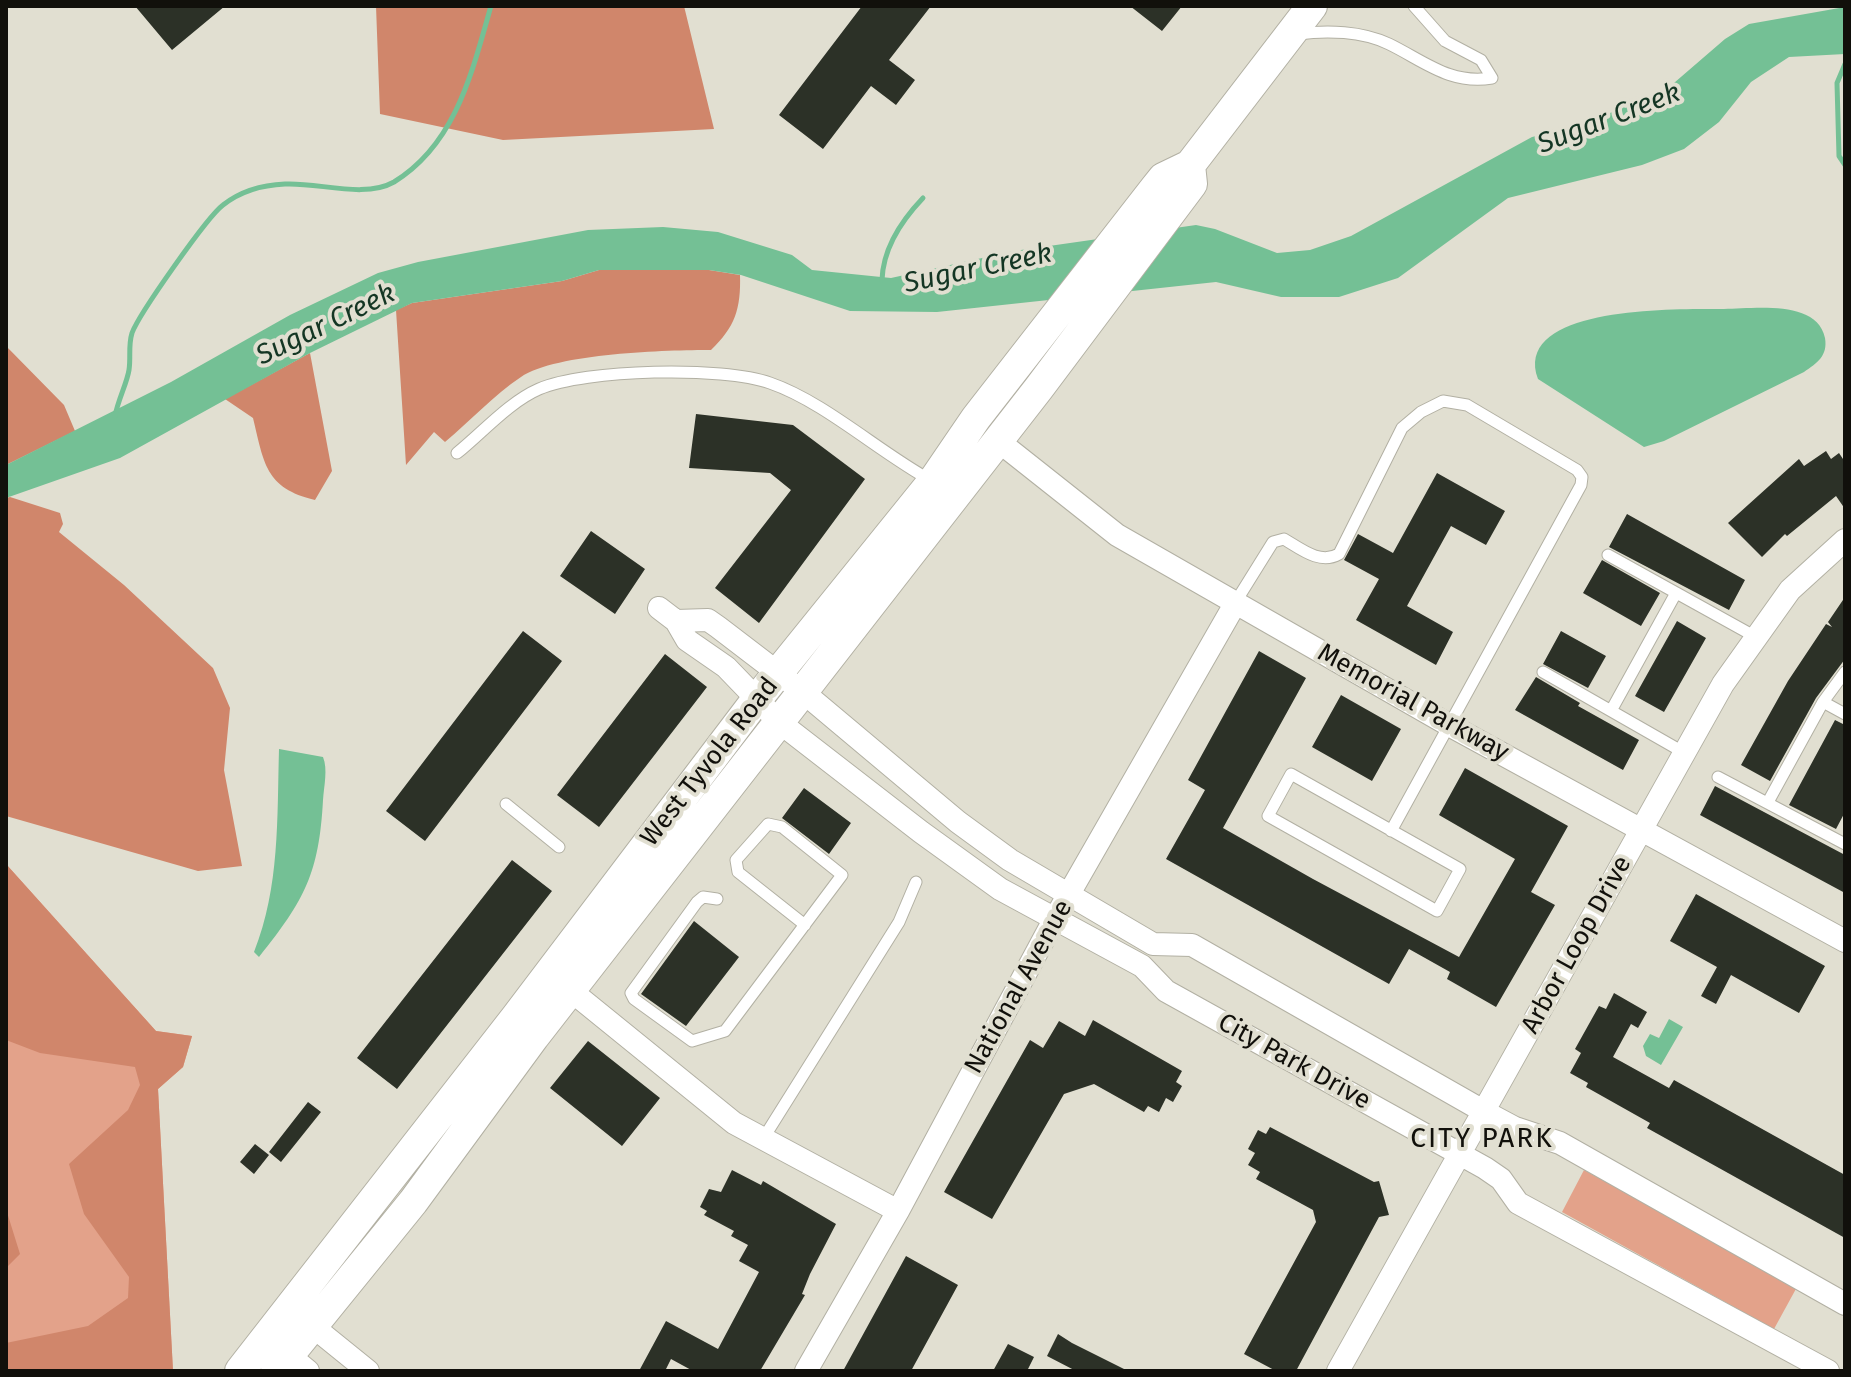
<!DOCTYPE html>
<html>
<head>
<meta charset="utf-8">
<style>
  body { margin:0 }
  #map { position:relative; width:1851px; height:1377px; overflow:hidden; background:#e1dfd1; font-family:"Fira Sans",sans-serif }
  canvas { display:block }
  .frame { position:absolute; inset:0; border:8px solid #11100b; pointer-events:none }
</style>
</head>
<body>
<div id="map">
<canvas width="1851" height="1377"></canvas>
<div class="frame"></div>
</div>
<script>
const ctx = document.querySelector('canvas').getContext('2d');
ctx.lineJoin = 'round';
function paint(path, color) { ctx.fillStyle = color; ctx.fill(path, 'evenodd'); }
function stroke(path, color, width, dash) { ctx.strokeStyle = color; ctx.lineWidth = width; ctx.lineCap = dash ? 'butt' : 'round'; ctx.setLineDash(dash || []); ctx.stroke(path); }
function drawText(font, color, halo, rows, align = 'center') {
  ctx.font = font + ' "Fira Sans",sans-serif'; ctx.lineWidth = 8; ctx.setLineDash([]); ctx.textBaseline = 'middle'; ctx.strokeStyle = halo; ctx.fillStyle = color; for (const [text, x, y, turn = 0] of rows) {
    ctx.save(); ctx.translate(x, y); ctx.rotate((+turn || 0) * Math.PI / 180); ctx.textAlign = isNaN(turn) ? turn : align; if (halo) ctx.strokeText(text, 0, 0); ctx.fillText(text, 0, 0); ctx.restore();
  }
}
const green = new Path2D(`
  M6 864 156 1031 192 1036 183 1067 158 1089 173 1371H6Z
  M1584 1170 1797 1287 1774 1329 1562 1212Z`);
const forest = new Path2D(`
  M376 6H684L714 129 503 140 380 114Z
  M599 270H709L740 275C741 309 735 327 711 350 668 350 556 353 521 377 494 395 470 421 445 442L434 432 406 465 396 310 412 303 562 281Z
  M6 346 64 405 75 431 6 465Z
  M310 353 332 471 315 500C265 488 264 463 253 418L225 399Z
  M10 497 60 513 63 524 59 532 124 585 213 668 230 708 224 770 242 866 198 871 6 816V498Z
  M6 864 156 1031 192 1036 183 1067 158 1089 173 1371H6V1343L88 1326 128 1298 129 1277 84 1214 69 1164 128 1110 140 1085 135 1067 40 1053 6 1040Z
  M6 1209 20 1254 6 1268Z`);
const water = new Path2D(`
  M1845 7V54L1789 57 1751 82 1719 122 1684 149 1642 165 1508 198 1398 278 1339 297H1281L1216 282 937 312 850 311 741 275 709 270H599L562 281 412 303 310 353 120 458 6 498V465L171 382 290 315 378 273 418 262 588 230 663 227 718 232 792 255 812 270 891 278 1014 251 1196 225 1215 229 1277 253 1310 250 1351 236 1532 137 1579 126 1667 89 1725 39 1749 24Z
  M1724 309C1753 309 1817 299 1825 338 1828 356 1817 363 1804 372L1664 441 1644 447 1538 379C1511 304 1684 309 1724 309Z
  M279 749 323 757C328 769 324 786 323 800 319 873 305 900 259 957L254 952C280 887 277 818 279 749Z
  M1669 1019 1683 1027 1661 1065 1646 1056 1643 1046 1650 1034 1659 1038Z`);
const stream = new Path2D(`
  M1845 64 1837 83 1839 156 1845 165
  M882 280C883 249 902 220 923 198
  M115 416C118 400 127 383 129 370 131 357 128 346 132 333 139 314 207 217 223 205 242 190 262 185 285 184 318 182 364 199 394 182 456 144 472 72 491 6`);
const building = new Path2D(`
  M135 6H225L172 50Z
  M862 6H931L889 60 915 80 896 105 871 86 823 149 779 115Z
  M1130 6H1182L1162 31Z
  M696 414 793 425 865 479 759 623 715 588 791 490 770 473 689 468Z
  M1826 451 1831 459 1839 453 1845 462V509L1836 496 1787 536 1785 534 1762 557 1728 523 1799 459 1804 466Z
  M1437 473 1505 511 1486 545 1451 526 1407 606 1453 632 1436 665 1356 620 1379 579 1344 560 1358 534 1393 553Z
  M1627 514 1745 580 1729 610 1609 547Z
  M591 531 645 569 615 614 560 576Z
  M1602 560 1660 593 1641 626 1583 593Z
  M1845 597V659L1816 698 1770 781 1741 765 1788 681 1826 624 1832 627 1828 622Z
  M1677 621 1706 638 1664 712 1635 696Z
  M523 631 562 661 425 841 386 811Z
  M1561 631 1606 656 1588 688 1543 664Z
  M1259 651 1306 678 1223 828 1313 879 1459 957 1515 859 1439 815 1465 768 1568 826 1531 892 1555 905 1496 1007 1447 979 1450 972 1409 949 1389 984 1166 859 1205 790 1188 780Z
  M665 654 707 687 599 827 557 795Z
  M1536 677 1580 703 1578 706 1639 740 1623 770 1515 710Z
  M1341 695 1401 729 1372 781 1312 747Z
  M1835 720 1845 725V812L1836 829 1789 805Z
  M1715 786 1845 855V893L1700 815Z
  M804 788 851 823 829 854 782 818Z
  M512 860 552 891 397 1089 357 1058Z
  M1696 894 1825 966 1799 1013 1731 975 1716 1004 1701 996 1717 967 1670 941Z
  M694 921 739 957 686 1026 641 994Z
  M1614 993 1647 1012 1638 1028 1631 1024 1613 1057 1669 1088 1674 1080 1845 1175V1238L1647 1128 1650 1123 1586 1087 1588 1083 1570 1073 1581 1053 1575 1049 1599 1006 1606 1009Z
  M1093 1020 1182 1071 1176 1082 1182 1086 1173 1102 1166 1098 1159 1112 1148 1106 1144 1112 1094 1084 1064 1094 992 1219 944 1192 1030 1040 1043 1048 1059 1021 1085 1036Z
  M588 1041 660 1098 622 1146 550 1088Z
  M308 1102 321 1112 281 1162 269 1152Z
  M1270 1127 1374 1182 1379 1181 1389 1215 1379 1217 1296 1371H1276L1244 1354 1316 1222 1313 1210 1256 1179 1260 1172 1248 1165 1255 1153 1248 1149 1258 1130 1266 1134Z
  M255 1144 269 1155 254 1174 240 1162Z
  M732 1170 761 1185 763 1181 836 1224 810 1274 802 1294 805 1295 760 1371H693L671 1359 665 1371H639L666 1321 718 1349 759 1272 739 1261 748 1245 731 1236 734 1231 704 1215 707 1211 700 1207 709 1189 721 1192Z
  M906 1256 958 1285 934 1329 911 1371H843Z
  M1058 1334 1072 1343 1128 1371H1076L1047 1356Z
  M1008 1344 1034 1357 1027 1371H993Z`);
const lane = new Path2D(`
  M1298 34C1327 30 1362 31 1389 44 1424 61 1450 85 1492 78L1481 60 1445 41 1414 6
  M457 453C482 433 509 402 539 389 585 369 723 366 770 383 825 402 880 453 932 481
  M1608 555 1754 636
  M1235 603 1273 542 1284 539C1301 549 1320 565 1339 554L1402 428 1421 412 1443 401 1467 405 1577 470 1582 477 1581 485 1391 831
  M1543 672 1683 752
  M1823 702 1845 714
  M1612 709 1676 593
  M1291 774 1460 869 1437 911 1268 816Z
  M1718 777 1845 844
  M1768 802 1823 702 1845 672
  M506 804 559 847
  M717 899 703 897 697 902 631 993 634 999 692 1041 725 1031 842 875 782 827 768 824 736 860 738 872 805 925
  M763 1139 899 922 916 882`);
const street = new Path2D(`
  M997 440 1117 535 1449 725 1845 941
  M659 608 676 621 687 640 726 667 779 722 921 832 1000 889 1142 966 1166 991 1485 1168 1501 1179 1518 1203 1828 1371
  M676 621 708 620 718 627 803 692 958 822 1010 860 1153 944 1192 945 1485 1112 1515 1128 1560 1143 1845 1304
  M570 990 734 1123 898 1211
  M300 1316 368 1371
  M279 1347 308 1371
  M806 1371 898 1211 1054 920 1235 604
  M1338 1371 1723 684 1790 590 1845 540`);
const secondary = new Path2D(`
  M240 1371 516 1017 757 699 933 481 976 418 1155 188 1163 178 1190 165 1312 6
  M276 1371 413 1202 534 1037 1039 388 1192 184 1190 165`);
const streetNames = [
  ["Memorial Parkway",1413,703,29],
  ["West Tyvola Road",710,762,-52],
  ["Arbor Loop Drive",1577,945,-61],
  ["National Avenue",1019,987,-61],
  ["City Park Drive",1294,1062,29]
];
const waterNames = [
  ["Sugar Creek",1609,119,-21],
  ["Sugar Creek",978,269,-12],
  ["Sugar Creek",326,325,-26]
];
const neighbourhoodNames = [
  ["CITY PARK",1482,1139]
];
paint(green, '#e3a28a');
paint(forest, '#d0866b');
paint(water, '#74c095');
stroke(stream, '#74c095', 5);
paint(building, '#2c3127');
stroke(lane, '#b2b0a3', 13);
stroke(street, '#b2b0a3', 24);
stroke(secondary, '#b2b0a3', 32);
stroke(lane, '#fff', 11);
stroke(street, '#fff', 22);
stroke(secondary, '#fff', 30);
drawText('26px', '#11100b', '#e1dfd1', streetNames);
drawText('italic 28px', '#143624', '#e1dfd1', waterNames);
ctx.letterSpacing = '2px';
drawText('28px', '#11100b', '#e1dfd1', neighbourhoodNames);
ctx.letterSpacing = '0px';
</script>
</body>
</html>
